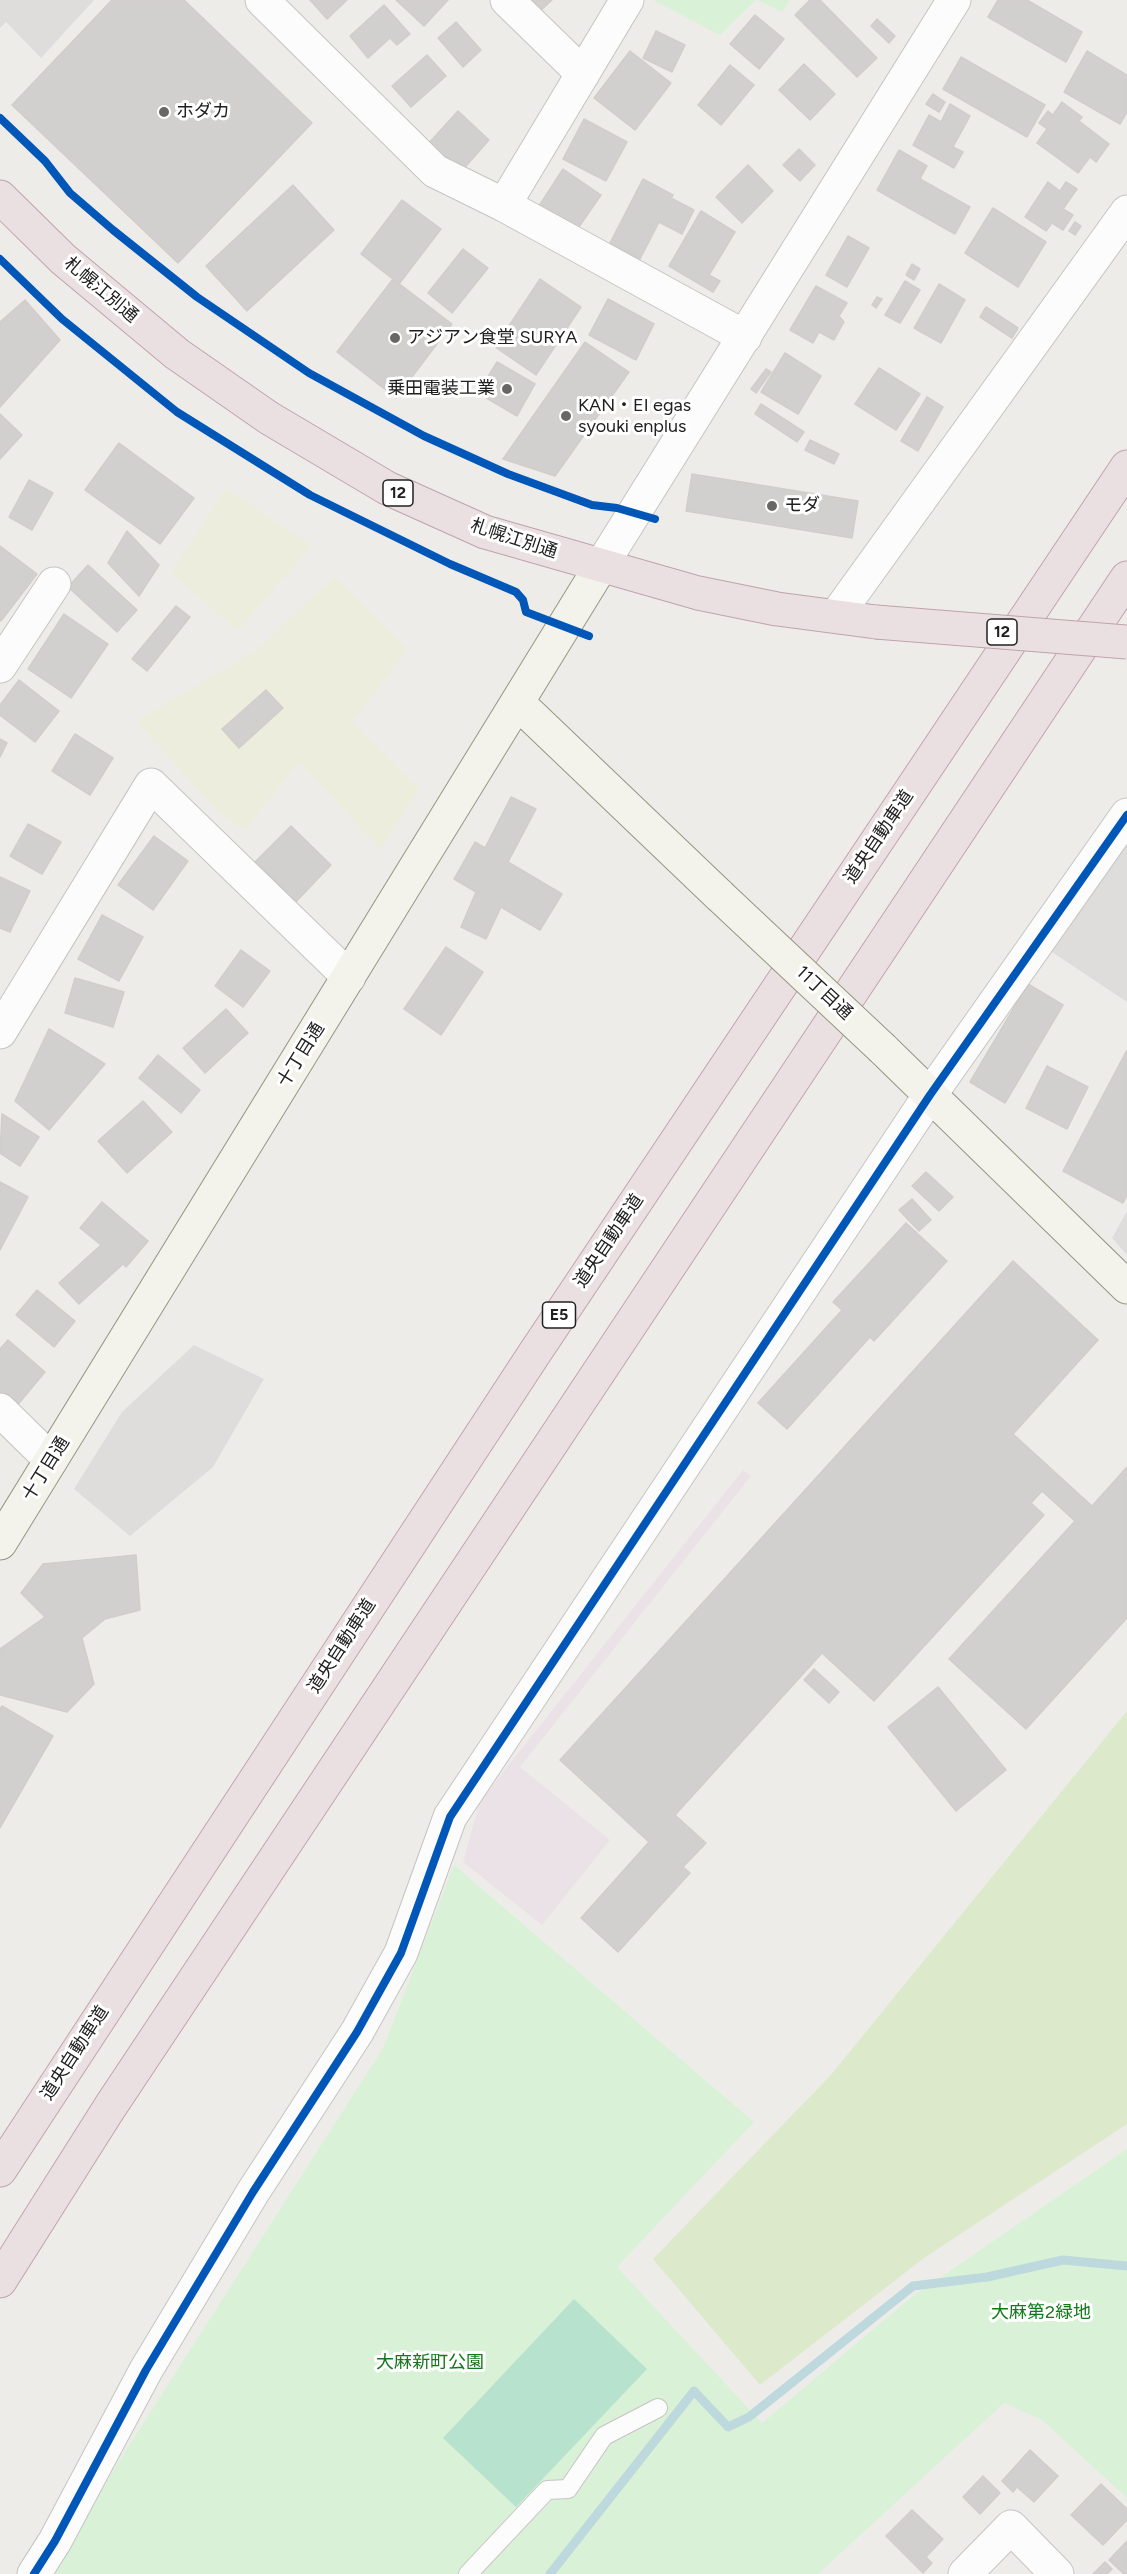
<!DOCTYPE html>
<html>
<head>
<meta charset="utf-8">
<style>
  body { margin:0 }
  canvas { display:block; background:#eeece9 }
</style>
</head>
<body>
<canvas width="1127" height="2574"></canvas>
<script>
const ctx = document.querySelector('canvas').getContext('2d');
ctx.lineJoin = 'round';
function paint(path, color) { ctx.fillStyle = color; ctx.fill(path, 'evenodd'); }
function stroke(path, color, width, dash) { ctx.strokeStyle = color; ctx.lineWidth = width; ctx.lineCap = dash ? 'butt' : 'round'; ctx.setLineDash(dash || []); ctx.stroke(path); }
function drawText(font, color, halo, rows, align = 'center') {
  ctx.font = font + ' Figtree,"Noto Sans JP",sans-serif'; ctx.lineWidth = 6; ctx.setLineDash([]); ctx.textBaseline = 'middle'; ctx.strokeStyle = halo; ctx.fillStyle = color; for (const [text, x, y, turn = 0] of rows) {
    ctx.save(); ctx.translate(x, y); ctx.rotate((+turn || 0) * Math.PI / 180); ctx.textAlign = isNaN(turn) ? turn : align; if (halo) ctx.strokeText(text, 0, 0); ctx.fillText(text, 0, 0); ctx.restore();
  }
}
const industrial = new Path2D(`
  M743 1470 751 1476 520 1767 610 1840 542 1925 463 1862 480 1801Z`);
const farmland = new Path2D(`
  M226 488 312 546 238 631 171 573Z
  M335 576 408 649 353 722 419 789 380 849 299 762 244 831 216 810 136 721 255 651Z`);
const grass = new Path2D(`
  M1127 1711V2124L924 2258 760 2385 653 2259 830 2076Z`);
const park = new Path2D(`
  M653 0H756L720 35Z
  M757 0H790L782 12Z
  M454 1865 754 2122 617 2267 762 2423 909 2299 1127 2149V2498L1042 2420 1004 2403 818 2574H55L114 2469 383 2048Z`);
const pitch = new Path2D(`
  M574 2299 647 2369 516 2507 443 2438Z`);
const parking = new Path2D(`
  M0 0H94L41 58 6 22 0 28Z
  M1127 843V1002L1052 952Z
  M1127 1211V1255L1112 1238Z
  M194 1345 264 1379 213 1467 130 1536 74 1489 122 1412Z`);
const stream = new Path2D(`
  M550 2574 694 2391 728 2427 749 2417 913 2286 987 2277 1063 2260 1127 2266`);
const building = new Path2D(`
  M112 0H184L312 123 178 263 12 105Z
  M310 0H347L327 19Z
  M396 0H448L424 26Z
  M531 0H552L540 11Z
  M810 0H820L877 58 857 77 795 15Z
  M998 0H1027L1082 32 1066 62 988 17Z
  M384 5 410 34 397 45 390 38 368 58 350 36Z
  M755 15 784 39 759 69 730 44Z
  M877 19 895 36 889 43 871 26Z
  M456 22 481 50 463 67 438 38Z
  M656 31 685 45 672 72 643 58Z
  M630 51 671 83 635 130 594 98Z
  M1087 51 1127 75V112L1120 124 1064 92Z
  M427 55 446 76 411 107 392 86Z
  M961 57 1045 105 1027 137 943 89Z
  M804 64 835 94 810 120 779 90Z
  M730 65 754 85 721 125 698 105Z
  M933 94 945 102 939 112 926 104Z
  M1062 102 1082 117 1079 121 1109 144 1096 162 1090 157 1078 173 1037 143 1047 129 1039 123 1048 111 1053 115Z
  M950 104 970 116 953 147 963 152 954 168 913 145 929 115 941 122Z
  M458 111 489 140 459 174 428 144Z
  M584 119 627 142 606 181 563 159Z
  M799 149 815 165 800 181 783 165Z
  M899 150 927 166 920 179 970 207 955 234 877 190Z
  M748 165 773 191 742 223 716 197Z
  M563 169 601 195 572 237 535 212Z
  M643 179 673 195 671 198 694 210 682 234 659 222 640 259 610 243Z
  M1048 182 1060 191 1066 182 1077 189 1063 209 1073 215 1063 230 1052 223 1046 231 1025 217Z
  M293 185 334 230 247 311 206 266Z
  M402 200 441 229 399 284 361 254Z
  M993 208 1046 242 1018 287 965 253Z
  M701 211 735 232 709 275 720 281 713 292 669 266Z
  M1075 222 1081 226 1075 235 1069 231Z
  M848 236 869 248 847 287 826 275Z
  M463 249 488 268 452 313 428 293Z
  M912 264 920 269 914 280 906 275Z
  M393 279 452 324 396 398 337 352Z
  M540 279 581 307 536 375 495 347Z
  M905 281 920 290 900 323 885 315Z
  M939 284 965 300 941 343 914 328Z
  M816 286 847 303 839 316 844 322 834 340 819 332 813 343 790 330Z
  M877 297 882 299 876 308 872 305Z
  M608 299 654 324 636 360 589 335Z
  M25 300 60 340 0 407V322Z
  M986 307 1018 328 1012 338 980 317Z
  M585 342 629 372 555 476 503 459Z
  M785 353 821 376 798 414 761 392Z
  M497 362 535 384 517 416 478 393Z
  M879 368 920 394 896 430 855 404Z
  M766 369 771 372 756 393 751 389Z
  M927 397 943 407 918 451 901 441Z
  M761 404 804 432 797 442 755 414Z
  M0 414 22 435 0 459Z
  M810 440 839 454 834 464 805 450Z
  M119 443 194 498 160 544 85 490Z
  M692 474 858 501 852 538 686 511Z
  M29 480 53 493 32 530 9 517Z
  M127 531 159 565 139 596 108 563Z
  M0 546 37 574 1 621 0 620Z
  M88 565 137 610 117 632 68 587Z
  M176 606 190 617 147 671 132 659Z
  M64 614 108 644 71 698 28 669Z
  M19 680 59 711 35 742 0 715V705Z
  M266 690 283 708 239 748 222 729Z
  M75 734 113 758 90 795 52 771Z
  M0 739 7 743 0 757Z
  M511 797 536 809 508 862 562 894 540 930 501 907 486 939 461 927 476 892 454 879 475 842 485 848Z
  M28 824 61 842 42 874 10 856Z
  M291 826 331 865 290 908 249 868Z
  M154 836 188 861 153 910 118 885Z
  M0 877 30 891 10 932 0 928Z
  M102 915 143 937 119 981 78 959Z
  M446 947 483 972 441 1035 404 1009Z
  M241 950 270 971 243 1007 215 986Z
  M75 978 124 992 113 1027 65 1013Z
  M1028 984 1063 1005 1005 1103 970 1082Z
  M226 1009 248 1033 205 1073 183 1048Z
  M49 1029 105 1064 49 1130 15 1101Z
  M1127 1050V1195L1123 1203 1063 1171Z
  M158 1055 200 1090 181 1113 139 1078Z
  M1047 1066 1088 1087 1067 1129 1026 1108Z
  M143 1101 172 1132 127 1173 98 1141Z
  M2 1114 39 1137 20 1166 0 1153Z
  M926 1172 953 1197 939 1211 912 1186Z
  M0 1182 28 1197 0 1250Z
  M912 1199 931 1220 919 1231 899 1210Z
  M102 1202 148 1241 126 1267 123 1264 79 1304 59 1283 101 1245 80 1228Z
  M906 1223 947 1261 874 1341 870 1337 787 1429 758 1403 842 1310 833 1302Z
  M1013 1261 1098 1340 1013 1434 1092 1506 1127 1467V1618L1026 1729 949 1659 1075 1521 1042 1491 1031 1503 1044 1515 874 1701 822 1653 675 1815 706 1843 683 1867 690 1873 618 1952 581 1918 649 1842 560 1760Z
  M37 1290 75 1321 54 1347 16 1315Z
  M8 1340 45 1372 15 1408 0 1395V1349Z
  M136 1555 140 1610 105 1619 82 1638 94 1684 67 1712 0 1695V1649L45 1617 21 1593 43 1564Z
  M814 1669 839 1692 829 1703 804 1680Z
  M938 1687 1006 1770 956 1811 888 1727Z
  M2 1706 53 1736 0 1828V1709Z
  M1030 2450 1058 2476 1034 2502 1017 2487 1013 2492 1002 2481Z
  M983 2476 1000 2493 980 2514 963 2497Z
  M1101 2484 1127 2509V2520L1103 2545 1071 2515Z
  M912 2510 943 2539 926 2557 932 2563 923 2573 886 2536Z
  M1127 2541V2574H1124L1109 2560Z
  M1105 2562 1112 2569 1107 2574H1093Z`);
const lane = new Path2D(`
  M468 2574 547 2490 568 2489 604 2436 658 2408`);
const street = new Path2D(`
  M262 0 435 171 504 205 745 337
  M507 0 583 74
  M504 205 627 0
  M601 566 954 0
  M836 616 1127 212
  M0 666 54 584
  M0 1032 151 785 349 977
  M0 1410 51 1460
  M34 2574 55 2541 146 2370 253 2192 357 2032 401 1953 450 1817 930 1095 1127 815
  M965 2574 1011 2527 1057 2574`);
const secondary = new Path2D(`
  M518 703 720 896
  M883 1049 1127 1287
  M0 1543 601 566`);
const highway = new Path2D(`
  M0 197 63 259 177 354 269 418 387 488 485 532 698 593 777 609 876 622
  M0 2170 534 1354 1127 467
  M0 2281 110 2107 1127 578`);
const secondaryBridge = new Path2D(`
  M720 896 883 1049`);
const highwayBridge = new Path2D(`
  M876 622 1127 642`);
const cycleway = new Path2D(`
  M0 118 45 161 70 193 113 230 197 297 309 373 424 436 508 474 592 505 617 508 655 519
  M0 259 62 319 177 412 310 495 450 564 516 592 523 600 526 612 589 636
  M34 2574 55 2541 146 2370 253 2192 357 2032 401 1953 450 1817 930 1095 1127 815`);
const markers = [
  [164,112,6,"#686766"],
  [395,338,6,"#686766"],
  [507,389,6,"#686766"],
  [566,416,6,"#686766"],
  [772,506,6,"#686766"]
];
const shields = [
  [398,493,30],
  [1002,632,30],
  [559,1315,33]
];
const shieldNames = [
  ["12",398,493],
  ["12",1002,632],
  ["E5",559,1315]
];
const poiNames = [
  ["ホダカ",176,112],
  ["アジアン食堂 SURYA",407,338],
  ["乗田電装工業",495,389,"right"],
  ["KAN・EI egas",578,406],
  ["syouki enplus",578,427],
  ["モダ",784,506]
];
const streetNames = [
  ["札幌江別通",101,290,40],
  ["札幌江別通",514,539,18],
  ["道央自動車道",879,837,-56],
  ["11丁目通",824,993,43],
  ["十丁目通",301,1055,-58],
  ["道央自動車道",609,1241,-56],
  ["十丁目通",46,1469,-58],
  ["道央自動車道",342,1646,-57],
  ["道央自動車道",75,2053,-57]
];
const parkNames = [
  ["大麻第2緑地",1041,2313],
  ["大麻新町公園",430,2363]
];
paint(industrial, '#ebe2e7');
paint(farmland, '#ededdd');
paint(grass, '#dce9ca');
paint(park, '#d9f2d7');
paint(pitch, '#b7e2ce');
paint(parking, '#dedddc');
stroke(stream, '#bed9de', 9);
paint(building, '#d2d0ce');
stroke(building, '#d1cdca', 1.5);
stroke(lane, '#c5c4c3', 20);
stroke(street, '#c5c4c3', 35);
stroke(secondary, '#969682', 35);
stroke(highway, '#c1a2ac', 35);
stroke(lane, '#fcfcfc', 18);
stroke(street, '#fcfcfc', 33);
stroke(secondary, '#f3f3ec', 33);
stroke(highway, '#eae0e2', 33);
stroke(secondaryBridge, '#969682', 35, []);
stroke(highwayBridge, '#c1a2ac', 35, []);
stroke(secondaryBridge, '#f3f3ec', 33);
stroke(highwayBridge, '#eae0e2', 33);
stroke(cycleway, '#0057b8', 8);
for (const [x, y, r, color] of markers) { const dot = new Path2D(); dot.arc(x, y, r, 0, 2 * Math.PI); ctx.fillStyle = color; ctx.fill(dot); stroke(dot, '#fff', 2); }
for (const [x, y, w] of shields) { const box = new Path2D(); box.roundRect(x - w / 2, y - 13, w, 26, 4.5); ctx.fillStyle = '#fff'; ctx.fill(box); stroke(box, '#202020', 1.5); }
drawText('bold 16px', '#202020', null, shieldNames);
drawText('18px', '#202020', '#fff', poiNames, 'left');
drawText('18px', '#202020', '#fff', streetNames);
drawText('18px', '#137818', '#fff', parkNames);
</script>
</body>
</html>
